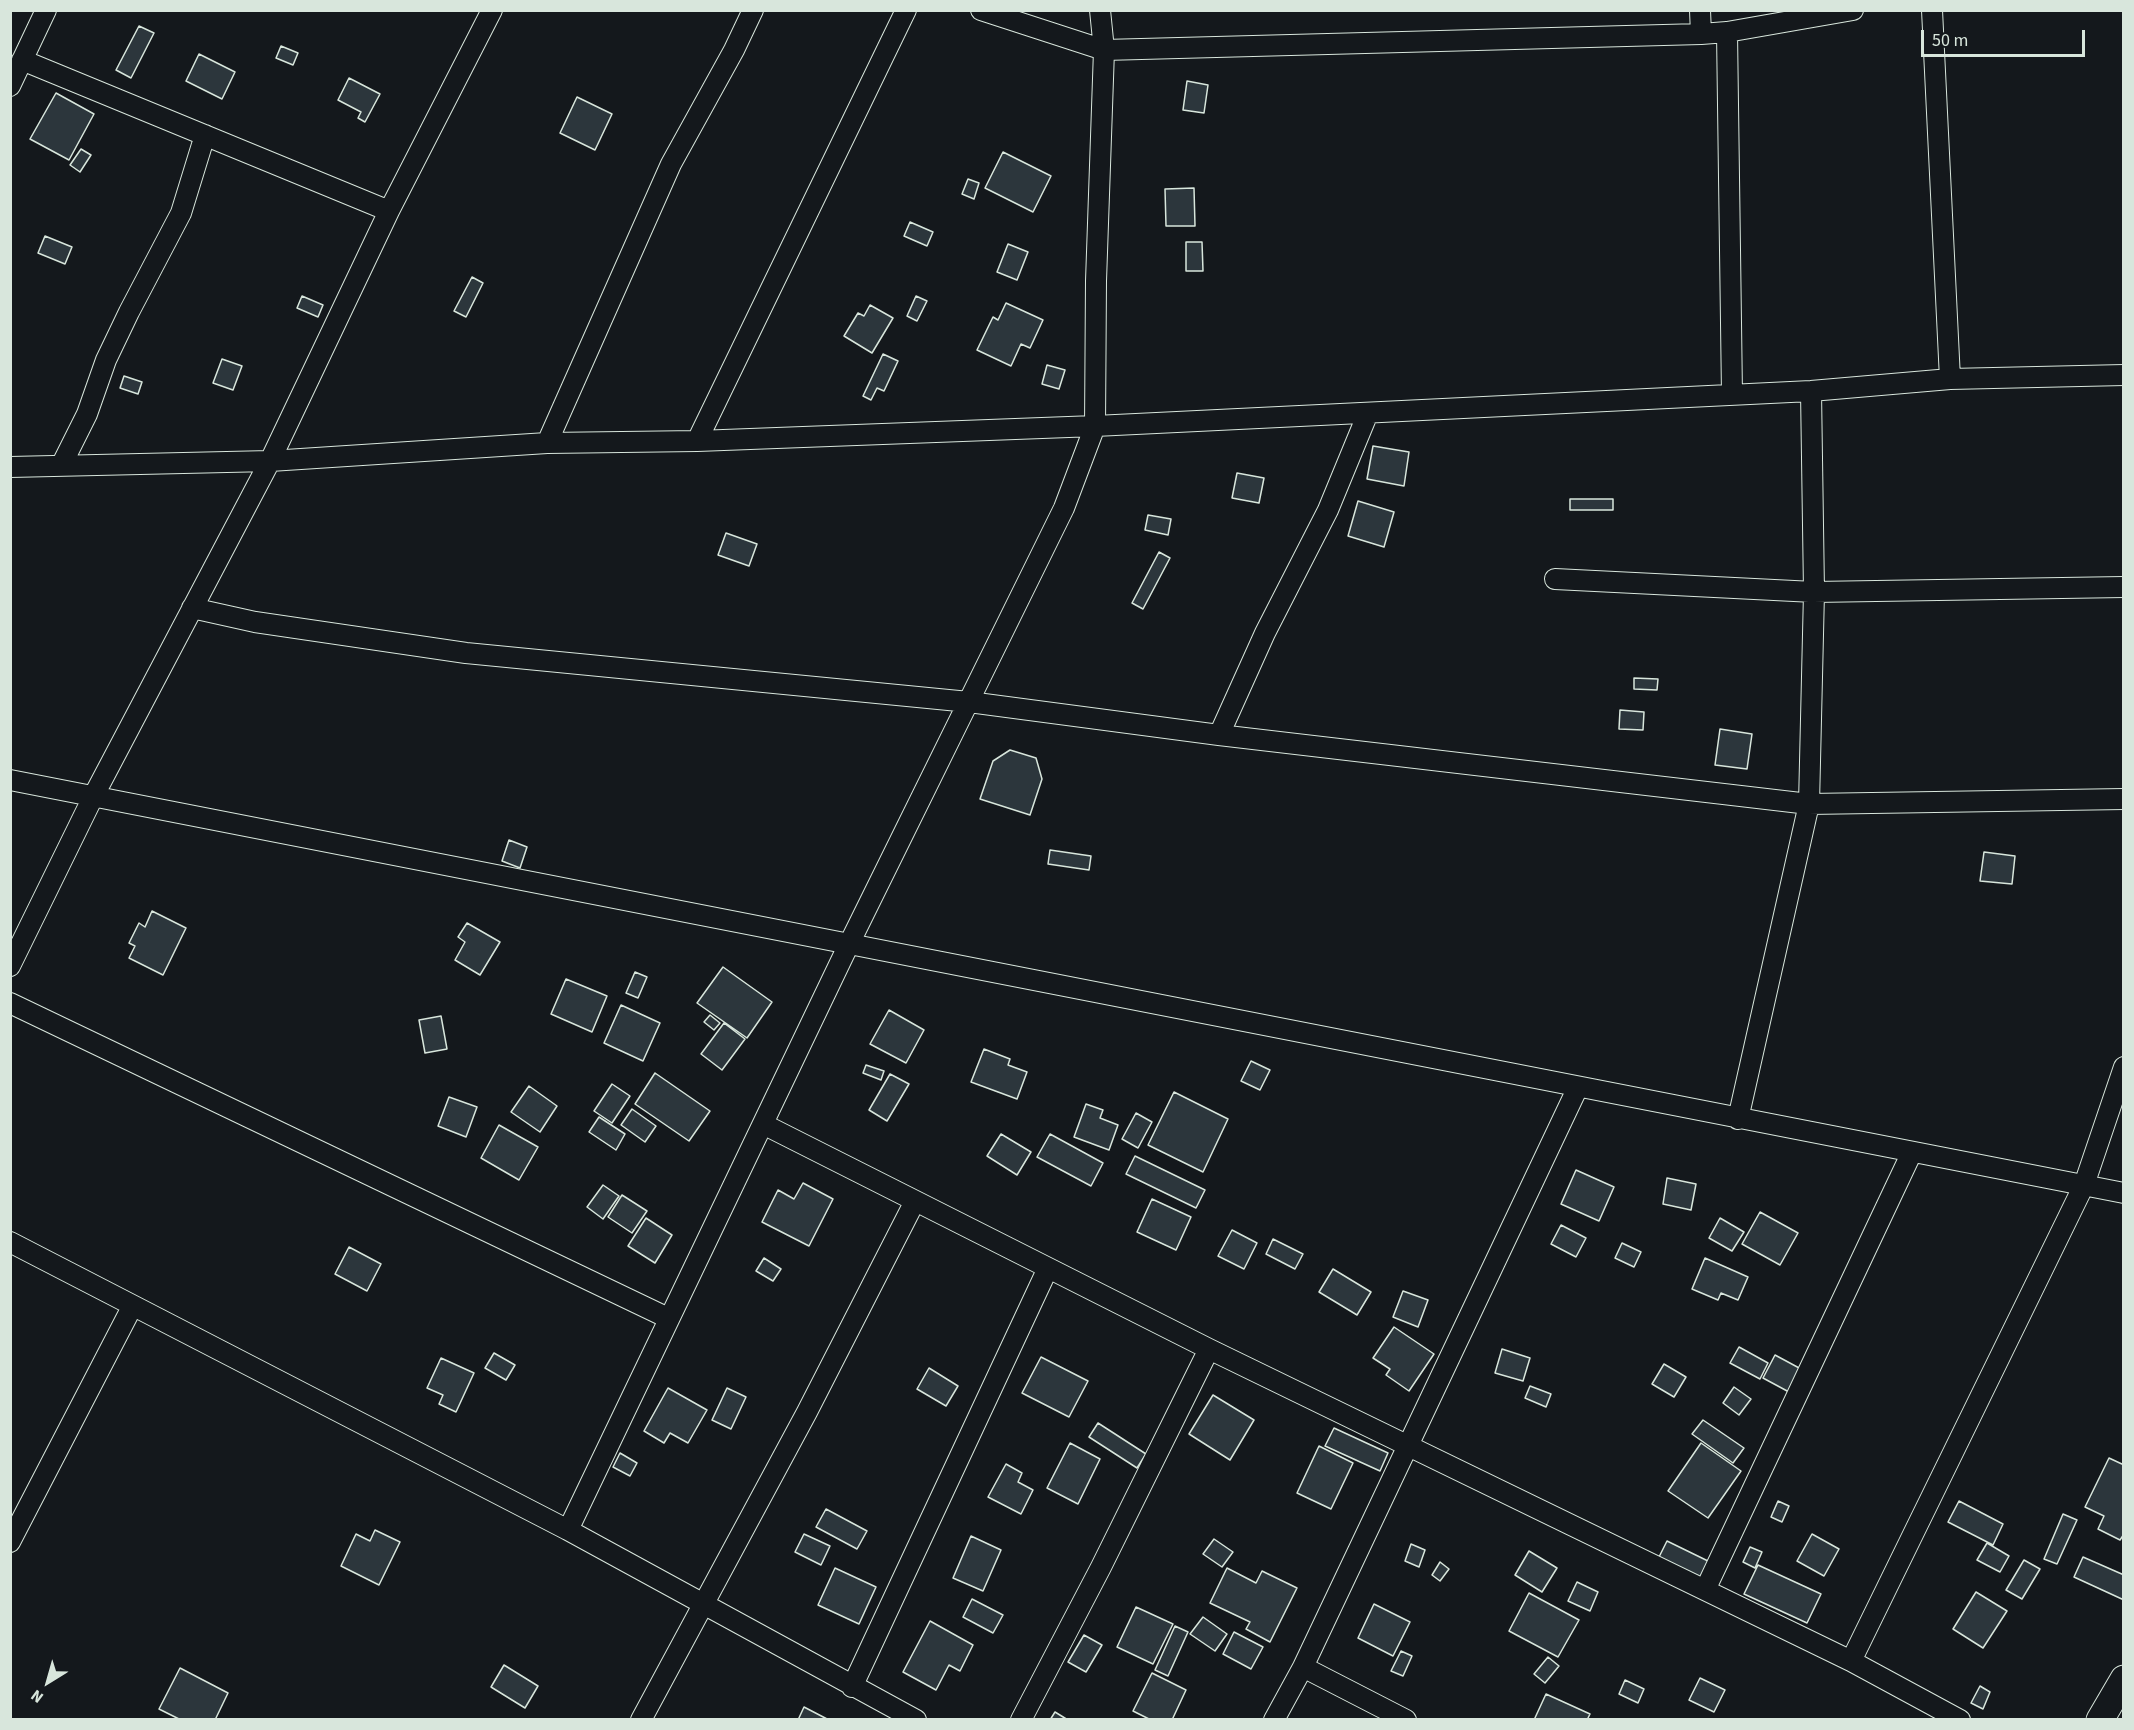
<!DOCTYPE html>
<html>
<head>
<meta charset="utf-8">
<style>
  body { margin:0 }
  #map { position:relative; width:2134px; height:1730px; overflow:hidden; background:#14181c; font-family:"Source Sans 3",sans-serif }
  canvas { display:block }
  .frame { position:absolute; inset:0; border:12px solid #d8e6dc; pointer-events:none }
  .north { position:absolute; left:18px; top:1652px; width:60px; height:60px; -webkit-text-stroke:4px #14181c; paint-order:stroke; rotate:217deg; font-size:16px; font-weight:700; line-height:24px; text-align:center; color:#d8e6dc }
  .north::after { content:''; display:block; margin:auto; width:21px; height:27px; background:#d8e6dc; clip-path:polygon(50% 0,100% 100%,50% 72%,0 100%) }
  .scale { position:absolute; left:1921px; top:30px; width:164px; height:27px; box-sizing:border-box; border:3px solid #d8e6dc; border-top:0; padding-left:8px; font-size:18px; line-height:21px; white-space:nowrap; color:#d8e6dc; -webkit-text-stroke:4px #14181c; paint-order:stroke }
</style>
</head>
<body>
<div id="map">
<canvas width="2134" height="1730"></canvas>
<div class="frame"></div>
<div class="north">N</div>
<div class="scale">50 m</div>
</div>
<script>
const ctx = document.querySelector('canvas').getContext('2d');
ctx.lineJoin = 'round';
function paint(path, color) { ctx.fillStyle = color; ctx.fill(path, 'evenodd'); }
function stroke(path, color, width, dash) { ctx.strokeStyle = color; ctx.lineWidth = width; ctx.lineCap = dash ? 'butt' : 'round'; ctx.setLineDash(dash || []); ctx.stroke(path); }
const building = new Path2D(`
  M139 26 154 33 131 78 116 70Z
  M281 46 298 53 293 65 276 58Z
  M199 54 235 72 222 99 186 81Z
  M349 78 380 94 365 122 358 118 361 112 338 100Z
  M1187 81 1208 85 1204 113 1183 110Z
  M56 93 94 114 69 160 30 139Z
  M577 97 612 114 595 150 560 133Z
  M81 149 91 155 80 172 70 165Z
  M1003 152 1051 176 1033 212 985 188Z
  M968 179 979 183 974 199 962 194Z
  M1194 188 1195 226H1166L1165 189Z
  M910 222 933 232 927 246 904 236Z
  M45 236 72 247 65 264 38 253Z
  M1186 242H1202L1203 271H1186Z
  M1008 244 1028 252 1017 280 997 272Z
  M472 277 483 283 466 317 454 311Z
  M302 296 323 305 318 317 297 308Z
  M916 296 927 301 917 321 907 316Z
  M1006 303 1043 320 1030 348 1021 344 1011 366 977 350 993 317 998 320Z
  M870 305 893 318 872 353 844 336 858 313 864 316Z
  M883 354 898 361 884 391 877 388 871 400 863 396Z
  M222 359 242 366 233 390 213 383Z
  M1047 365 1065 370 1059 389 1042 384Z
  M124 376 142 382 138 394 120 388Z
  M1373 446 1409 452 1404 486 1367 479Z
  M1237 473 1264 478 1259 503 1232 498Z
  M1570 499H1613V510H1570Z
  M1358 501 1394 512 1384 547 1348 536Z
  M1148 515 1171 519 1168 535 1145 530Z
  M726 533 757 544 749 566 718 555Z
  M1159 552 1170 558 1143 609 1132 603Z
  M1634 678 1658 679 1657 690 1634 689Z
  M1620 710 1644 712 1643 730 1619 729Z
  M1720 729 1752 734 1747 769 1715 765Z
  M1010 750 1036 758 1042 779 1030 815 980 799 993 761Z
  M509 840 527 847 520 868 502 861Z
  M1050 850 1091 856 1089 870 1048 864Z
  M1984 852 2015 856 2012 884 1980 881Z
  M152 911 186 928 163 975 129 958 135 946 129 943 139 923 145 927Z
  M467 923 500 942 480 975 455 960 465 942 458 937Z
  M723 967 772 1002 747 1038 697 1003Z
  M635 972 647 977 638 998 626 993Z
  M566 979 607 996 592 1032 551 1014Z
  M621 1005 660 1023 643 1061 604 1043Z
  M889 1010 924 1030 906 1063 870 1044Z
  M710 1015 720 1023 714 1030 704 1022Z
  M441 1016 447 1049 425 1053 419 1020Z
  M724 1023 745 1039 722 1070 701 1054Z
  M984 1049 1010 1059 1008 1065 1027 1072 1017 1099 971 1082Z
  M1251 1061 1270 1070 1260 1090 1241 1081Z
  M866 1065 884 1071 881 1080 863 1073Z
  M655 1073 710 1111 689 1141 635 1104Z
  M890 1074 909 1084 887 1121 869 1110Z
  M612 1084 630 1096 612 1123 594 1111Z
  M529 1086 557 1106 540 1132 511 1112Z
  M1174 1092 1228 1119 1203 1172 1148 1145Z
  M449 1097 477 1107 466 1137 438 1126Z
  M1086 1104 1103 1110 1100 1118 1118 1125 1109 1150 1074 1137Z
  M632 1109 656 1126 645 1142 621 1125Z
  M1136 1113 1152 1122 1138 1148 1122 1139Z
  M599 1117 625 1134 616 1150 589 1132Z
  M499 1125 538 1147 519 1180 481 1158Z
  M1001 1134 1031 1152 1017 1175 987 1156Z
  M1050 1134 1103 1163 1091 1186 1037 1157Z
  M1135 1156 1205 1190 1196 1208 1126 1174Z
  M1576 1170 1614 1187 1599 1221 1561 1204Z
  M1667 1178 1696 1184 1691 1210 1663 1204Z
  M803 1183 833 1199 809 1246 762 1222 778 1190 794 1199Z
  M603 1185 619 1196 603 1219 587 1207Z
  M622 1195 647 1211 632 1233 608 1217Z
  M1152 1199 1191 1217 1176 1250 1137 1232Z
  M1760 1212 1798 1233 1780 1265 1742 1244Z
  M646 1218 672 1235 655 1263 628 1246Z
  M1720 1218 1744 1232 1732 1251 1709 1238Z
  M1561 1225 1586 1238 1576 1257 1551 1244Z
  M1232 1230 1257 1243 1244 1269 1218 1256Z
  M1273 1239 1303 1254 1295 1269 1266 1254Z
  M1622 1243 1641 1252 1634 1267 1615 1258Z
  M349 1247 381 1264 367 1291 335 1274Z
  M764 1258 781 1269 773 1281 756 1271Z
  M1705 1258 1748 1277 1738 1300 1721 1293 1718 1300 1692 1289Z
  M1333 1269 1371 1292 1357 1315 1319 1292Z
  M1403 1291 1428 1300 1418 1327 1393 1317Z
  M1394 1327 1434 1354 1409 1391 1386 1375 1390 1369 1373 1358Z
  M1739 1347 1768 1363 1760 1379 1730 1363Z
  M1502 1349 1530 1358 1523 1381 1495 1373Z
  M494 1353 515 1365 506 1380 485 1368Z
  M1775 1355 1801 1369 1789 1392 1763 1378Z
  M1041 1357 1088 1381 1069 1417 1022 1393Z
  M441 1358 474 1373 456 1412 439 1404 443 1395 427 1388Z
  M1664 1364 1686 1377 1674 1397 1652 1384Z
  M929 1368 958 1386 946 1406 917 1389Z
  M1530 1386 1551 1394 1546 1407 1525 1398Z
  M1734 1387 1751 1399 1739 1415 1723 1403Z
  M668 1388 707 1410 688 1443 670 1433 664 1443 644 1431Z
  M727 1388 746 1397 731 1429 712 1420Z
  M1213 1395 1254 1420 1230 1460 1189 1434Z
  M1703 1420 1744 1448 1733 1463 1692 1434Z
  M1098 1423 1146 1454 1137 1468 1089 1437Z
  M1334 1428 1388 1453 1380 1471 1325 1446Z
  M1070 1443 1100 1459 1078 1504 1047 1488Z
  M1701 1443 1741 1471 1708 1518 1668 1491Z
  M1319 1446 1353 1463 1331 1509 1297 1493Z
  M620 1453 637 1463 630 1476 613 1467Z
  M2109 1458 2124 1465V1534L2120 1540 2098 1529 2104 1516 2085 1507Z
  M1006 1464 1022 1473 1018 1482 1033 1490 1021 1514 988 1497Z
  M1778 1501 1789 1506 1782 1522 1771 1517Z
  M1959 1501 2003 1524 1993 1545 1948 1522Z
  M826 1509 867 1531 857 1549 816 1527Z
  M2063 1514 2077 1520 2057 1564 2044 1559Z
  M375 1530 400 1542 379 1585 341 1566 356 1534 370 1541Z
  M804 1534 830 1546 821 1565 795 1552Z
  M1812 1534 1839 1549 1824 1576 1797 1561Z
  M971 1536 1001 1550 983 1591 953 1578Z
  M1214 1539 1233 1552 1222 1567 1203 1554Z
  M1667 1541 1710 1562 1701 1580 1658 1559Z
  M1987 1543 2009 1556 2000 1572 1977 1560Z
  M1411 1544 1425 1550 1419 1567 1405 1561Z
  M1750 1547 1762 1552 1755 1568 1743 1562Z
  M1529 1551 1557 1568 1542 1592 1515 1575Z
  M2083 1557 2124 1575V1600L2074 1577Z
  M2024 1560 2040 1569 2022 1599 2006 1590Z
  M1440 1562 1449 1569 1440 1581 1432 1575Z
  M1758 1565 1821 1594 1807 1623 1744 1594Z
  M835 1568 876 1587 859 1624 818 1605Z
  M1227 1568 1256 1583 1262 1571 1297 1588 1270 1642 1246 1629 1250 1622 1210 1603Z
  M1577 1582 1598 1592 1590 1611 1568 1601Z
  M1976 1592 2007 1611 1983 1648 1953 1629Z
  M1529 1593 1579 1620 1558 1657 1509 1631Z
  M972 1599 1003 1615 993 1633 963 1617Z
  M1374 1604 1410 1622 1393 1656 1358 1638Z
  M1136 1607 1173 1624 1153 1664 1117 1647Z
  M1203 1617 1227 1634 1215 1651 1190 1634Z
  M930 1621 973 1645 960 1671 949 1665 936 1690 903 1672Z
  M1175 1626 1188 1632 1168 1676 1155 1670Z
  M1234 1632 1263 1647 1251 1669 1223 1654Z
  M1084 1635 1102 1645 1086 1672 1068 1662Z
  M1401 1651 1412 1656 1403 1676 1391 1671Z
  M1548 1657 1559 1666 1545 1683 1534 1674Z
  M504 1665 538 1686 525 1708 491 1687Z
  M180 1668 228 1693 215 1720H181L159 1709Z
  M1152 1673 1186 1690 1172 1720H1151L1133 1711Z
  M1700 1678 1725 1690 1714 1712 1689 1700Z
  M1625 1680 1644 1689 1638 1703 1619 1694Z
  M1980 1686 1990 1692 1983 1709 1971 1703Z
  M1546 1694 1590 1714 1587 1720H1534Z
  M804 1707 829 1720H798Z
  M1055 1712 1068 1720H1050Z`);
const street = new Path2D(`
  M981 10 1104 50 1701 34 1727 32 1853 10
  M1700 10 1701 34
  M1932 10 1950 379
  M1727 32 1732 395
  M22 60 389 211
  M10 86 46 10
  M697 441 906 10
  M547 443 671 164 734 50 753 10
  M61 466 87 414 106 360 129 312 181 213 205 135
  M10 467 270 461 547 443 697 441 1095 426 1811 391 1950 379 2124 375
  M1555 579 1814 592 2124 587
  M192 608 255 622 466 653 969 702 1219 735 1809 804 2124 799
  M1219 735 1265 633 1328 510 1368 413
  M10 780 2124 1193
  M10 966 93 797 270 461 389 211 492 10
  M10 1003 668 1318
  M1738 1119 1809 804 1814 592 1811 391
  M763 1124 1209 1349 1851 1661 1960 1720
  M10 1242 568 1530 916 1720
  M568 1530 849 944 1064 508 1095 426 1096 281 1104 50 1100 10
  M10 1542 132 1307
  M1705 1590 1912 1152
  M1851 1661 2084 1185 2124 1067
  M1303 1667 1406 1720
  M852 1687 1048 1268
  M641 1720 807 1412 915 1201
  M1021 1720 1101 1567 1209 1349
  M1274 1720 1303 1667 1578 1087`);
const secondary = new Path2D(`
  M2100 1720 2124 1679`);
paint(building, '#2c363c');
stroke(building, '#d8e6dc', 1.5);
stroke(street, '#d8e6dc', 22);
stroke(secondary, '#d8e6dc', 29);
stroke(street, '#14181c', 20);
stroke(secondary, '#14181c', 27);
</script>
</body>
</html>
